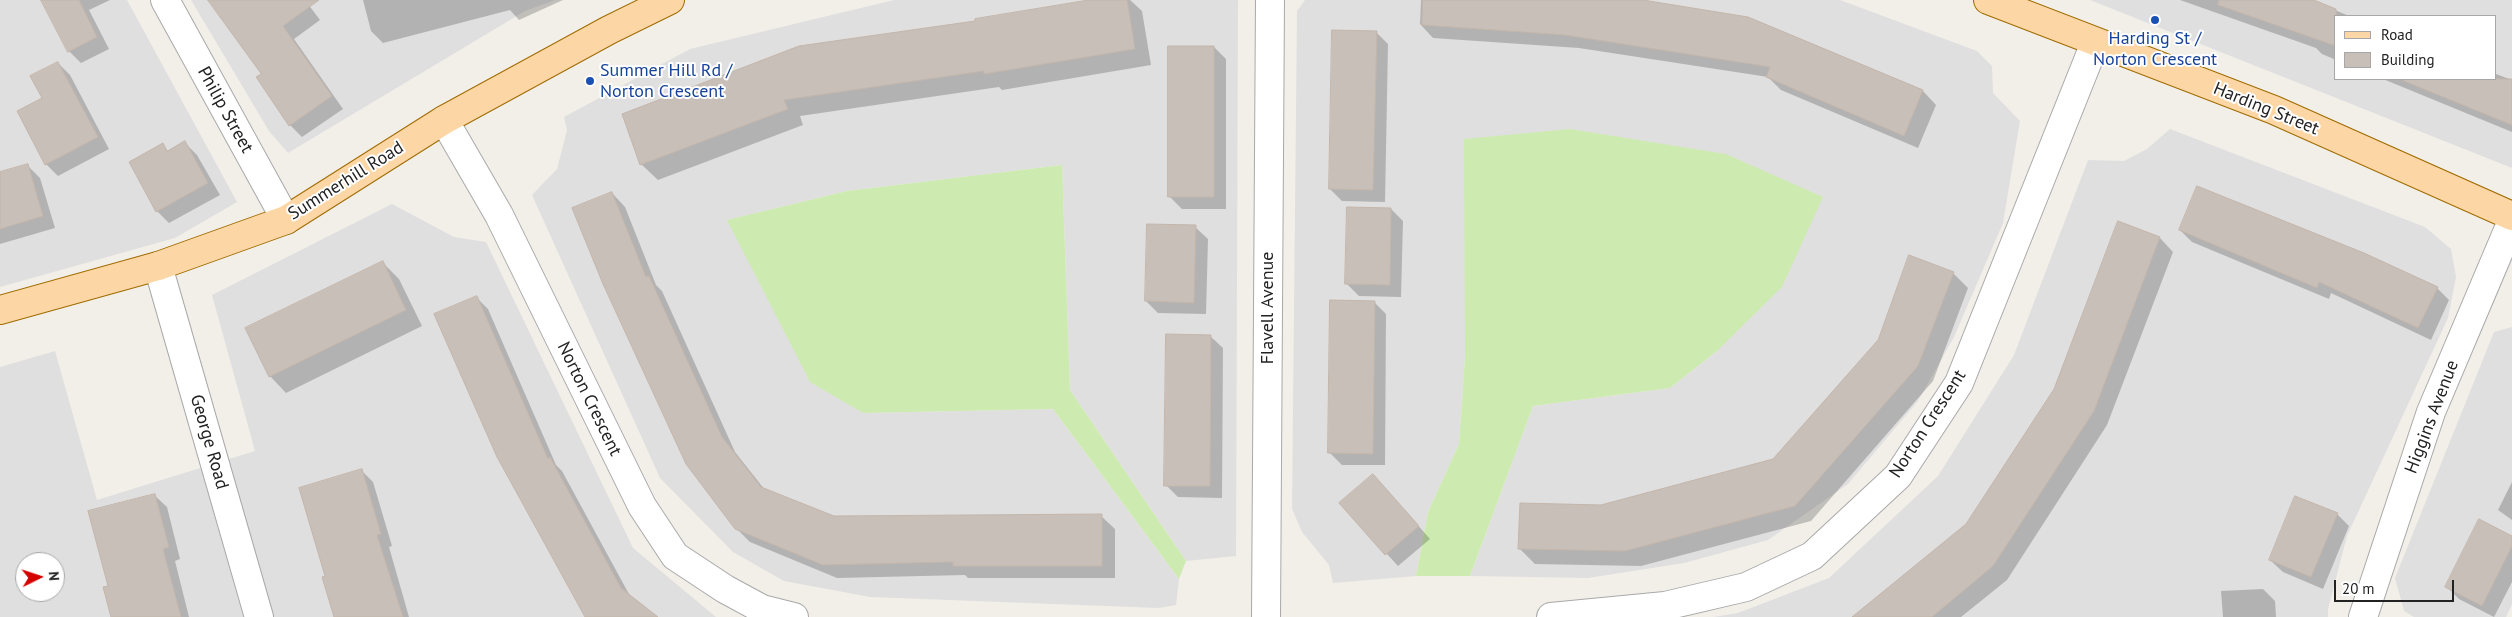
<!DOCTYPE html>
<html>
<head>
<meta charset="utf-8">
<style>
  body { margin:0 }
  #map { position:relative; width:2512px; height:617px; overflow:hidden; background:#f2efe9; font-family:"PT Sans",sans-serif }
  canvas { display:block }
  .legend { position:absolute; left:2334px; top:15px; width:162px; height:65px; box-sizing:border-box; background:#fff; border:1px solid #a7a7a7; margin:0; padding:6px 9px; list-style:none; font-size:15px; color:#222 }
  .legend li { display:flex; align-items:center; gap:10px; height:25px }
  .legend b { width:25px; border:1px solid #a7a7a7 }
  .north { position:absolute; left:15px; top:552px; width:50px; height:50px; box-sizing:border-box; background:#fff; border:1px solid #a7a7a7; border-radius:50%; rotate:86deg; font-size:14px; font-weight:700; line-height:20px; text-align:center; color:#222 }
  .north::after { content:''; display:block; margin:auto; width:18px; height:22px; background:#d40000; clip-path:polygon(50% 0,100% 100%,50% 72%,0 100%) }
  .scale { position:absolute; left:2334px; top:580px; width:120px; height:22px; box-sizing:border-box; border:2px solid #222; border-top:0; padding-left:6px; font-size:15px; line-height:18px; white-space:nowrap; color:#222; -webkit-text-stroke:4px #fff; paint-order:stroke }
</style>
</head>
<body>
<div id="map">
<canvas width="2512" height="617"></canvas>
<ul class="legend">
<li><b style="height:6px;background:#fcd6a4"></b>Road</li>
<li><b style="height:14px;background:#c7bfb8"></b>Building</li>
</ul>
<div class="north">N</div>
<div class="scale">20 m</div>
</div>
<script>
const ctx = document.querySelector('canvas').getContext('2d');
ctx.lineJoin = 'round';
function paint(path, color) { ctx.fillStyle = color; ctx.fill(path, 'evenodd'); }
function stroke(path, color, width, dash) { ctx.strokeStyle = color; ctx.lineWidth = width; ctx.lineCap = dash ? 'butt' : 'round'; ctx.setLineDash(dash || []); ctx.stroke(path); }
function drawText(font, color, halo, rows, align = 'center') {
  ctx.font = font + ' "PT Sans",sans-serif'; ctx.lineWidth = 4; ctx.setLineDash([]); ctx.textBaseline = 'middle'; ctx.strokeStyle = halo; ctx.fillStyle = color; for (const [text, x, y, turn = 0] of rows) {
    ctx.save(); ctx.translate(x, y); ctx.rotate((+turn || 0) * Math.PI / 180); ctx.textAlign = isNaN(turn) ? turn : align; if (halo) ctx.strokeText(text, 0, 0); ctx.fillText(text, 0, 0); ctx.restore();
  }
}
const residential = new Path2D(`
  M0 0H127L237 202 175 238 0 287Z
  M191 0H555L525 11 288 153 269 131Z
  M894 0H1238L1236 556 1186 561 1070 390 1062 165 847 191 728 220 863 413 1053 409 1179 579 1176 605 1159 608 870 597 784 581 733 552 660 478 532 195 557 169 567 130 564 117 690 49Z
  M1305 0H1840L1977 51 1992 66 1993 93 2020 121 2003 223 1954 337 1918 401 1848 484 1768 540 1684 563 1588 578 1470 576 1533 406 1670 388 1717 351 1465 357 1459 444 1428 512 1416 576 1333 583 1329 565 1302 532 1292 509 1297 11Z
  M2090 0H2512V168ZM2336 16H2496V79H2336Z
  M2170 129 2425 227 2451 249 2456 277 2448 318 2347 536 2328 609V617H1713L1738 613 1829 578 1938 476 2014 355 2088 160 2124 161 2147 149Z
  M392 204 454 237 486 242 633 548 716 617H0V367L55 351 97 500 255 451 212 295ZM25 562H55V592H25Z
  M2512 327V604L2506 617H2414L2404 611 2395 578 2494 332Z`);
const grass = new Path2D(`
  M1570 129 1726 154 1823 197 1782 287 1717 351 1670 388 1533 406 1470 576H1416L1428 512 1459 444 1465 357 1464 139Z
  M1062 165 1070 390 1186 561 1179 579 1053 409 863 413 810 382 727 220 847 191Z`);
const shadow = new Path2D(`
  M42 0H110L89 10 109 49 81 63 69 51Z
  M210 0H305L320 20 294 39 343 109 302 137 290 125 263 75Z
  M363 0H563L519 20 510 10 383 43 371 31Z
  M1096 0H1130L1142 11 1151 65 1002 90 999 87 800 116 803 125 658 180 641 164 623 114 977 22Z
  M1421 0H1636L1748 18 1923 91 1936 105 1918 148 1781 90 1768 77 1579 48 1433 38 1420 24Z
  M2180 0H2311L2349 16H2336V60L2322 54 2316 48Z
  M1376 32 1388 44 1385 202 1342 201 1330 189Z
  M1214 47 1226 59V209H1182L1170 197Z
  M58 63 70 75 109 149 58 176 46 164 43 99Z
  M2496 74 2512 80V132L2383 79H2496Z
  M185 143 197 155 220 195 169 223 157 211 162 145 169 152Z
  M28 166 40 178 55 228 0 244V174Z
  M612 193 625 207 656 285 662 291 735 452 765 490 834 517 1101 516 1115 529V578H968L965 575 837 578 750 542 736 528Z
  M1391 209 1403 221 1401 297 1359 296 1347 284Z
  M2119 222 2160 238 2173 252 2107 425 2007 580 1961 617H1854L1967 525 2055 390Z
  M1195 227 1208 239 1206 314 1158 313 1146 301Z
  M2180 230 2437 288 2449 300 2431 340 2331 293 2329 299 2192 242Z
  M382 262 399 279 422 326 286 393 270 376Z
  M1953 273 1968 288 1933 381 1811 521 1641 566 1535 564 1520 549 1774 460Z
  M476 297 488 309 556 465 562 471 630 596 656 617H586Z
  M1374 302 1386 314 1385 465H1342L1329 452Z
  M1210 336 1223 348 1222 498 1178 497 1166 485Z
  M361 470 373 482 392 546 389 547 409 617H335L327 577Z
  M2512 482V520L2498 510Z
  M1385 488 1430 539 1398 566 1341 504Z
  M154 495 167 507 180 559 175 561 189 617H112L110 587Z
  M2337 514 2349 526 2323 589 2283 572 2270 560Z
  M2512 537V582L2494 617 2459 599 2447 587Z
  M2263 589 2275 601 2276 617H2223L2221 591Z`);
const building = new Path2D(`
  M41 0H79L97 37 68 52Z
  M208 0H319L283 26 332 96 289 126 256 77 261 74Z
  M1089 0H1127L1135 49 984 74V71L784 100 788 109 640 165 622 114 799 46 975 21V19Z
  M1423 0H1643L1748 17 1923 90 1904 136 1766 77 1770 67 1565 35 1422 25Z
  M2219 0H2314L2336 9V46L2218 5Z
  M1332 30 1377 31 1373 190 1329 189Z
  M1168 46H1214V197H1168Z
  M58 62 98 137 45 165 17 111 42 98 30 76Z
  M2405 79H2512V125L2404 81Z
  M185 141 208 183 156 212 129 162 163 143 167 151Z
  M28 164 43 216 0 229V172Z
  M2197 186 2364 253 2438 287 2418 328 2319 282 2317 288 2179 230Z
  M612 192 646 277 649 276 722 437 761 487 834 516 1102 514V566H953V562L823 565 735 529 686 464 603 284 572 208Z
  M1347 207 1391 208 1390 285 1345 284Z
  M2118 221 2160 237 2094 411 1993 566 1932 617H1852L1966 524 2054 389Z
  M1147 224 1196 225 1194 303 1145 301Z
  M1909 255 1954 272 1918 366 1795 506 1625 551 1518 549 1520 503 1601 505 1773 459 1878 340Z
  M383 261 406 310 269 377 245 328Z
  M477 296 548 459 550 457 621 588 658 617H585L497 457 434 314Z
  M1330 300 1375 301 1373 454 1328 453Z
  M1166 334 1211 335 1210 486H1164Z
  M362 469 381 534 377 535 403 617H334L322 577 325 576 299 488Z
  M1373 474 1419 526 1385 555 1339 503Z
  M155 494 169 547 163 549 181 617H111L103 587 108 586 88 511Z
  M2295 496 2338 513 2311 577 2269 560Z
  M2479 519 2512 536V546L2482 606 2445 587Z`);
const minor = new Path2D(`
  M165 0 286 220
  M444 120 499 215 642 506 675 556 725 589 762 609 794 617
  M158 266 259 617
  M1266 617 1270 0
  M1551 617 1665 606 1746 587 1812 556 1898 476 1959 383 2095 43
  M2363 617 2431 412 2512 221`);
const major = new Path2D(`
  M1988 0 2274 110 2512 216
  M0 310 158 266 286 220 444 120 609 30 670 0`);
const markers = [
  [2155,20,5,"#1a4fb4"],
  [590,81,5,"#1a4fb4"]
];
const transitNames = [
  ["Harding St /",2155,39],
  ["Norton Crescent",2155,60],
  ["Summer Hill Rd /",600,71,"left"],
  ["Norton Crescent",600,92,"left"]
];
const streetNames = [
  ["Harding Street",2266,109,22],
  ["Philip Street",225,110,61],
  ["Summerhill Road",346,181,-32],
  ["Flavell Avenue",1268,308,-90],
  ["Norton Crescent",589,399,64],
  ["Higgins Avenue",2432,417,-69],
  ["Norton Crescent",1928,424,-57],
  ["George Road",209,442,74]
];
paint(residential, '#e0dfdf');
paint(grass, '#cdebb0');
paint(shadow, '#0003');
paint(building, '#c7bfb8');
stroke(building, '#c4b6ab', 1);
stroke(minor, '#a9a9a9', 30);
stroke(major, '#a06b00', 30);
stroke(minor, '#fff', 28);
stroke(major, '#fcd6a4', 28);
for (const [x, y, r, color] of markers) { const dot = new Path2D(); dot.arc(x, y, r, 0, 2 * Math.PI); ctx.fillStyle = color; ctx.fill(dot); stroke(dot, '#fff', 2); }
drawText('18px', '#164399', '#fff', transitNames);
drawText('18px', '#222', '#fff', streetNames);
</script>
</body>
</html>
